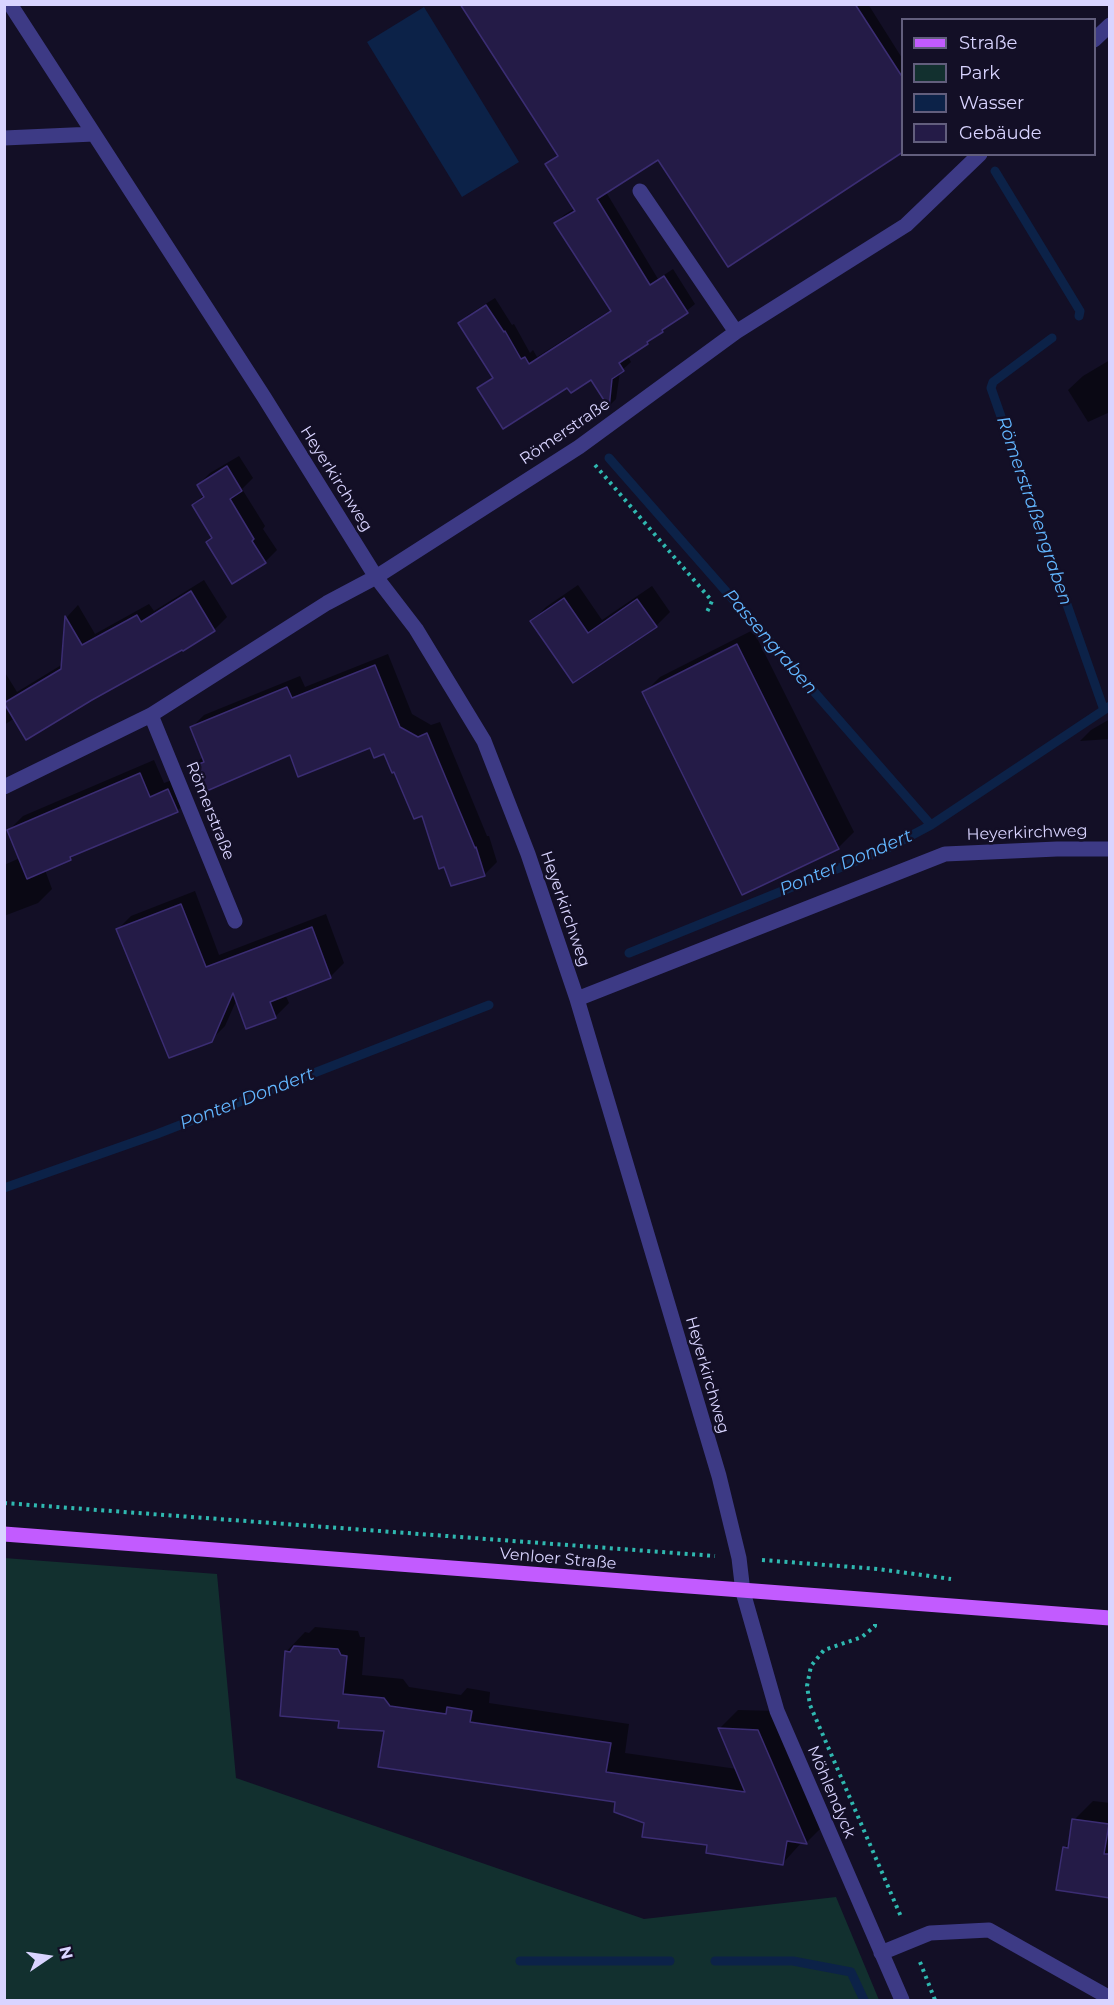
<!DOCTYPE html>
<html>
<head>
<meta charset="utf-8">
<style>
	body { margin:0 }
	#map { position:relative; width:1114px; height:2005px; overflow:hidden; background:#130f26; font-family:Montserrat,sans-serif }
	canvas { display:block }
	.frame { position:absolute; inset:0; border:6px solid #d9d4ff; pointer-events:none }
	.legend { position:absolute; left:901px; top:18px; width:195px; height:138px; box-sizing:border-box; background:#130f26; border:2px solid #625e7d; margin:0; padding:8px 10px; list-style:none; font-size:18px; color:#d9d4ff }
	.legend li { display:flex; align-items:center; gap:12px; height:30px }
	.legend b { width:30px; border:2px solid #625e7d }
	.north { position:absolute; left:18px; top:1927px; width:60px; height:60px; -webkit-text-stroke:4px #130f26; paint-order:stroke; rotate:77deg; font-size:16px; font-weight:700; line-height:24px; text-align:center; color:#d9d4ff }
	.north::after { content:''; display:block; margin:auto; width:21px; height:27px; background:#d9d4ff; clip-path:polygon(50% 0,100% 100%,50% 72%,0 100%) }
</style>
</head>
<body>
<div id="map">
<canvas width="1114" height="2005"></canvas>
<div class="frame"></div>
<ul class="legend">
<li><b style="height:8px;background:#c25bff"></b>Straße</li>
<li><b style="height:16px;background:#12302f"></b>Park</li>
<li><b style="height:16px;background:#0c2248"></b>Wasser</li>
<li><b style="height:16px;background:#241b47"></b>Gebäude</li>
</ul>
<div class="north">N</div>
</div>
<script>
const c = document.querySelector('canvas').getContext('2d');
c.lineJoin = 'round';
function fill(path, color) {
  c.fillStyle = color;
  c.fill(path, 'evenodd');
}
function strokePath(path, color, width, dash) {
  c.strokeStyle = color;
  c.lineWidth = width;
  c.lineCap = dash ? 'butt' : 'round';
  c.setLineDash(dash || []);
  c.stroke(path);
}
function write(font, color, halo, rows, align = 'center') {
  c.font = font + ' Montserrat,sans-serif';
  c.lineWidth = 5;
  c.setLineDash([]);
  c.textBaseline = 'middle';
  c.strokeStyle = halo;
  c.fillStyle = color;
  for (const [text, x, y, turn = 0] of rows) {
    c.save();
    c.translate(x, y);
    c.rotate((+turn || 0) * Math.PI / 180);
    c.textAlign = isNaN(turn) ? turn : align;
    if (halo) c.strokeText(text, 0, 0);
    c.fillText(text, 0, 0);
    c.restore();
  }
}
const green = new Path2D(`
	M 4,1558 L 217,1574 L 236,1778 L 644,1919 L 836,1897 L 879,2000 L 5,2000 Z`);
const water = new Path2D(`
	M 424,7 L 519,162 L 462,197 L 367,42 Z`);
const shadow = new Path2D(`
	M 462,4 L 868,4 L 902,58 L 902,150 L 658,158 L 606,192 L 658,279 L 673,269 L 695,304 L 647,343 L 628,356 L 631,362 L 620,372 L 616,399 L 609,406 L 591,378 L 567,386 L 479,388 L 494,376 L 460,323 L 468,315 L 495,298 L 512,325 L 514,324 L 530,353 L 533,350 L 537,357 L 612,309 L 556,223 L 564,215 L 575,208 L 547,164 L 558,154 Z
	M 1110,360 L 1110,412 L 1088,422 L 1068,390 L 1083,376 Z
	M 239,456 L 253,478 L 242,489 L 265,526 L 263,529 L 277,550 L 265,562 L 213,537 L 194,505 L 204,494 L 198,485 L 210,473 Z
	M 204,580 L 227,617 L 214,630 L 183,649 L 15,718 L 4,725 L 4,671 L 17,692 L 63,664 L 67,617 L 78,605 L 95,634 L 149,604 L 154,611 Z
	M 578,585 L 602,620 L 652,586 L 670,612 L 656,626 L 574,681 L 532,621 L 546,607 Z
	M 753,630 L 854,832 L 838,848 L 644,693 L 660,677 Z
	M 388,654 L 412,714 L 431,725 L 440,722 L 487,836 L 489,836 L 497,862 L 485,874 L 452,884 L 423,814 L 384,752 L 371,746 L 291,753 L 192,767 L 203,757 L 191,728 L 204,715 L 300,676 L 305,687 Z
	M 1110,719 L 1110,739 L 1080,741 L 1091,730 Z
	M 154,760 L 164,783 L 183,776 L 191,797 L 177,811 L 77,853 L 70,859 L 45,870 L 52,889 L 38,903 L 4,916 L 4,865 L 20,858 L 9,830 L 23,816 Z
	M 195,891 L 219,955 L 326,914 L 344,963 L 330,977 L 285,994 L 289,1003 L 275,1017 L 237,999 L 225,1026 L 211,1040 L 118,929 L 131,916 Z
	M 315,1627 L 358,1631 L 360,1637 L 365,1637 L 362,1675 L 403,1679 L 409,1687 L 461,1695 L 467,1688 L 490,1692 L 489,1703 L 629,1724 L 625,1753 L 737,1769 L 719,1729 L 738,1710 L 777,1711 L 826,1823 L 807,1842 L 802,1842 L 783,1863 L 709,1844 L 646,1822 L 617,1801 L 386,1730 L 341,1719 L 286,1652 L 305,1632 L 309,1633 Z
	M 1093,1801 L 1110,1803 L 1110,1897 L 1064,1848 L 1070,1842 L 1074,1820 Z`);
const stream = new Path2D(`
	M 995,171 L 1080,311 L 1079,316
	M 1052,338 L 993,382 L 991,388 L 1104,710
	M 609,458 L 931,825
	M 629,953 L 886,849 L 931,825 L 1110,706
	M 4,1188 L 157,1134 L 489,1005
	M 520,1961 L 670,1961
	M 715,1961 L 793,1961 L 851,1972 L 864,2000`);
const building = new Path2D(`
	M 460,4 L 855,4 L 903,78 L 903,152 L 728,267 L 658,160 L 597,199 L 650,285 L 664,276 L 688,313 L 662,330 L 663,332 L 647,342 L 648,344 L 619,363 L 624,371 L 612,379 L 609,408 L 591,380 L 571,393 L 567,388 L 503,429 L 477,388 L 493,378 L 458,323 L 486,305 L 504,332 L 505,331 L 521,359 L 525,357 L 529,364 L 611,311 L 554,223 L 575,211 L 545,164 L 558,156 Z
	M 227,466 L 242,491 L 230,499 L 254,539 L 252,541 L 266,563 L 232,584 L 206,542 L 212,538 L 192,505 L 204,497 L 197,485 Z
	M 191,591 L 215,631 L 183,651 L 182,650 L 92,700 L 26,740 L 4,703 L 61,669 L 65,616 L 82,645 L 137,615 L 141,622 Z
	M 564,598 L 588,633 L 637,599 L 657,627 L 573,683 L 530,621 Z
	M 737,644 L 839,849 L 742,895 L 642,692 Z
	M 375,665 L 400,727 L 418,737 L 427,733 L 475,848 L 476,847 L 485,876 L 451,886 L 444,867 L 439,869 L 422,816 L 414,819 L 394,772 L 392,773 L 384,754 L 374,758 L 370,748 L 298,777 L 290,755 L 202,793 L 191,767 L 204,762 L 190,727 L 287,687 L 292,698 Z
	M 140,773 L 150,797 L 168,789 L 178,812 L 70,857 L 71,860 L 27,879 L 7,830 Z
	M 181,904 L 206,967 L 312,927 L 331,978 L 270,1002 L 276,1018 L 246,1029 L 233,993 L 212,1042 L 169,1058 L 116,929 Z
	M 294,1646 L 338,1649 L 341,1655 L 347,1656 L 343,1694 L 384,1698 L 390,1706 L 446,1714 L 447,1707 L 472,1711 L 470,1722 L 611,1743 L 606,1772 L 745,1792 L 718,1728 L 758,1730 L 807,1844 L 787,1841 L 783,1865 L 706,1853 L 707,1845 L 642,1837 L 644,1823 L 614,1812 L 615,1802 L 378,1767 L 384,1731 L 338,1728 L 339,1721 L 280,1716 L 285,1651 L 290,1652 Z
	M 1072,1819 L 1109,1824 L 1104,1854 L 1110,1854 L 1110,1898 L 1056,1890 L 1063,1847 L 1068,1848 Z`);
const path = new Path2D(`
	M 595,465 L 712,601 L 707,612
	M 4,1503 L 715,1556
	M 762,1560 L 878,1569 L 951,1579
	M 875,1624 L 875,1626 L 862,1637 L 824,1650 L 811,1666 L 807,1686 L 810,1705 L 902,1919
	M 920,1962 L 935,2000`);
const minor = new Path2D(`
	M 10,4 L 264,397 L 376,577 L 416,629 L 484,741 L 528,854 L 577,999 L 719,1476 L 739,1558 L 743,1592 L 777,1711 L 902,2000
	M 1094,40 L 1110,25
	M 4,138 L 94,134
	M 640,191 L 736,332
	M 151,715 L 235,921
	M 4,787 L 151,715 L 327,603 L 376,577 L 579,447 L 736,332 L 906,225 L 980,154
	M 577,999 L 945,854 L 1057,849 L 1110,849
	M 881,1953 L 930,1933 L 989,1930 L 1110,1998`);
const major = new Path2D(`
	M 4,1534 L 1110,1618`);
const streetNames = [
	["Römerstraße",565,432,-34],
	["Heyerkirchweg",336,479,58],
	["Römerstraße",210,811,68],
	["Heyerkirchweg",1027,833,-2],
	["Heyerkirchweg",565,909,71],
	["Heyerkirchweg",707,1375,74],
	["Venloer Straße",558,1559,5],
	["Möhlendyck",831,1792,67]
];
const waterNames = [
	["Römerstraßengraben",1034,511,71],
	["Passengraben",770,642,49],
	["Ponter Dondert",846,863,-23],
	["Ponter Dondert",247,1099,-21]
];
fill(green, '#12302f');
fill(water, '#0c2248');
fill(shadow, '#0007');
strokePath(stream, '#0c2248', 9);
fill(building, '#241b47');
strokePath(building, '#3b2d73', 1.5);
strokePath(path, '#2fb8b0', 4, [3, 4.5]);
strokePath(minor, '#3d3a85', 15);
strokePath(major, '#c25bff', 15);
write('16px', '#d9d4ff', '#130f26', streetNames);
write('italic 18px', '#62b6ff', '#130f26', waterNames);
</script>
</body>
</html>
